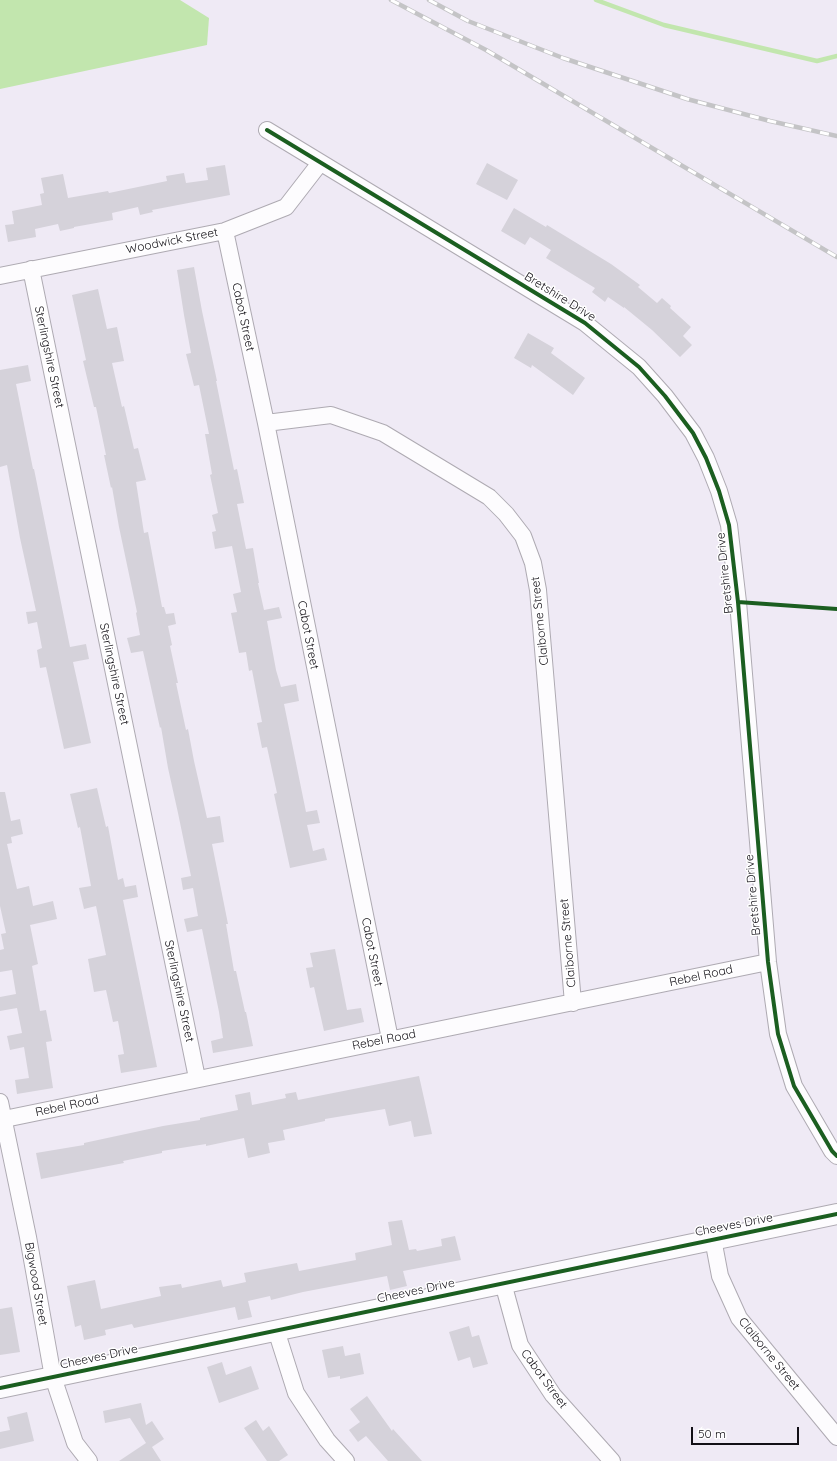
<!DOCTYPE html>
<html>
<head>
<meta charset="utf-8">
<style>
	body { margin:0 }
	#map { position:relative; width:837px; height:1461px; overflow:hidden; background:#efeaf5; font-family:Quicksand,sans-serif }
	canvas { display:block }
	.scale { position:absolute; left:691px; top:1427px; width:108px; height:18px; box-sizing:border-box; border:2px solid #120f16; border-top:0; padding-left:5px; font-size:12px; line-height:14px; white-space:nowrap; color:#120f16; -webkit-text-stroke:3px #fff; paint-order:stroke }
</style>
</head>
<body>
<div id="map">
<canvas width="837" height="1461"></canvas>
<div class="scale">50 m</div>
</div>
<script>
const c = document.querySelector('canvas').getContext('2d');
c.lineJoin = 'round';
function fill(path, color) {
  c.fillStyle = color;
  c.fill(path, 'evenodd');
}
function strokePath(path, color, width, dash) {
  c.strokeStyle = color;
  c.lineWidth = width;
  c.lineCap = dash ? 'butt' : 'round';
  c.setLineDash(dash || []);
  c.stroke(path);
}
function write(font, color, halo, rows, align = 'center') {
  c.font = font + ' Quicksand,sans-serif';
  c.lineWidth = 3;
  c.setLineDash([]);
  c.textBaseline = 'middle';
  c.strokeStyle = halo;
  c.fillStyle = color;
  for (const [text, x, y, turn = 0] of rows) {
    c.save();
    c.translate(x, y);
    c.rotate((+turn || 0) * Math.PI / 180);
    c.textAlign = isNaN(turn) ? turn : align;
    if (halo) c.strokeText(text, 0, 0);
    c.fillText(text, 0, 0);
    c.restore();
  }
}
const water = new Path2D(`
	M 0,0 L 180,0 L 209,18 L 207,45 L 0,89 Z`);
const stream = new Path2D(`
	M 596,0 L 664,25 L 817,61 L 837,56`);
const building = new Path2D(`
	M 487,163 L 518,180 L 507,200 L 476,184 Z
	M 225,165 L 230,195 L 152,210 L 153,212 L 140,215 L 138,207 L 112,213 L 113,220 L 74,227 L 74,228 L 60,231 L 58,224 L 35,229 L 36,237 L 8,242 L 5,225 L 14,224 L 12,211 L 42,205 L 40,194 L 44,193 L 41,178 L 63,174 L 68,198 L 108,191 L 109,193 L 167,181 L 166,176 L 184,173 L 186,183 L 208,180 L 206,168 Z
	M 514,208 L 546,227 L 547,225 L 611,264 L 640,285 L 638,287 L 657,303 L 662,298 L 671,306 L 670,308 L 691,327 L 683,336 L 692,345 L 680,357 L 652,330 L 624,307 L 624,308 L 608,297 L 605,302 L 592,292 L 595,288 L 546,258 L 551,250 L 530,237 L 525,245 L 501,231 Z
	M 194,267 L 202,311 L 217,381 L 216,381 L 234,470 L 237,469 L 244,503 L 237,504 L 246,549 L 253,548 L 259,583 L 258,583 L 264,610 L 279,607 L 282,618 L 267,621 L 276,670 L 281,687 L 296,684 L 299,701 L 284,704 L 306,812 L 317,810 L 320,823 L 307,825 L 313,851 L 324,848 L 327,860 L 290,868 L 274,794 L 277,793 L 267,747 L 262,748 L 257,723 L 262,722 L 252,670 L 249,671 L 246,652 L 239,653 L 231,613 L 237,612 L 233,594 L 241,592 L 232,546 L 215,549 L 212,532 L 216,531 L 212,515 L 218,513 L 210,475 L 212,474 L 205,434 L 209,434 L 199,385 L 194,386 L 186,354 L 191,353 L 184,315 L 177,270 Z
	M 98,289 L 107,329 L 117,327 L 124,361 L 112,363 L 122,407 L 124,406 L 134,449 L 138,448 L 146,480 L 136,482 L 144,533 L 148,532 L 162,607 L 164,607 L 166,614 L 174,613 L 176,624 L 168,626 L 172,645 L 170,646 L 178,683 L 176,683 L 186,730 L 188,729 L 194,761 L 207,818 L 220,816 L 224,842 L 212,844 L 228,924 L 226,924 L 234,971 L 236,971 L 245,1012 L 246,1012 L 253,1046 L 213,1053 L 211,1041 L 223,1038 L 219,1012 L 202,929 L 187,932 L 184,919 L 198,916 L 193,888 L 183,890 L 181,878 L 191,876 L 178,813 L 168,768 L 161,727 L 160,728 L 143,651 L 131,653 L 127,638 L 140,635 L 136,613 L 137,612 L 119,527 L 112,487 L 111,488 L 104,455 L 106,455 L 96,407 L 94,407 L 83,361 L 86,360 L 72,295 Z
	M 528,333 L 554,348 L 551,353 L 585,378 L 573,395 L 532,365 L 531,368 L 514,358 Z
	M 28,365 L 31,381 L 16,384 L 33,469 L 34,469 L 70,647 L 86,644 L 89,659 L 73,662 L 91,743 L 64,749 L 46,667 L 40,668 L 37,650 L 42,648 L 37,622 L 28,624 L 26,612 L 36,611 L 20,538 L 7,465 L 0,467 L 0,370 Z
	M 97,788 L 106,827 L 108,826 L 118,880 L 123,878 L 125,887 L 136,885 L 138,897 L 123,900 L 157,1067 L 121,1073 L 118,1055 L 124,1054 L 118,1021 L 113,1022 L 106,990 L 94,992 L 88,959 L 106,955 L 96,906 L 84,909 L 79,888 L 91,886 L 80,827 L 78,828 L 70,794 Z
	M 0,792 L 5,792 L 11,821 L 20,819 L 23,834 L 11,837 L 12,843 L 7,844 L 17,889 L 29,886 L 33,906 L 53,901 L 57,919 L 30,925 L 38,964 L 32,966 L 40,1011 L 46,1010 L 52,1041 L 46,1042 L 53,1088 L 17,1094 L 15,1080 L 29,1078 L 24,1047 L 10,1050 L 7,1036 L 22,1033 L 17,1008 L 0,1011 L 0,997 L 16,994 L 12,970 L 0,972 L 0,950 L 4,949 L 1,934 L 6,933 L 0,906 Z
	M 335,949 L 347,1010 L 361,1008 L 364,1022 L 324,1031 L 314,987 L 310,988 L 306,968 L 313,967 L 310,953 Z
	M 419,1076 L 432,1134 L 414,1137 L 411,1121 L 389,1126 L 385,1109 L 325,1119 L 325,1121 L 283,1130 L 285,1140 L 268,1143 L 270,1153 L 248,1158 L 244,1138 L 206,1146 L 206,1144 L 162,1151 L 162,1153 L 123,1161 L 124,1163 L 41,1179 L 36,1153 L 84,1145 L 84,1143 L 163,1126 L 200,1120 L 200,1118 L 238,1110 L 235,1095 L 250,1092 L 252,1105 L 286,1098 L 285,1094 L 296,1092 L 298,1100 Z
	M 402,1220 L 409,1250 L 416,1249 L 417,1251 L 442,1246 L 441,1239 L 455,1236 L 461,1260 L 403,1271 L 407,1286 L 390,1290 L 387,1276 L 303,1292 L 271,1300 L 270,1296 L 248,1301 L 252,1317 L 238,1320 L 235,1307 L 134,1328 L 132,1324 L 105,1330 L 106,1335 L 84,1340 L 81,1325 L 75,1327 L 67,1286 L 95,1280 L 101,1309 L 161,1296 L 159,1287 L 181,1284 L 182,1288 L 221,1280 L 223,1287 L 246,1282 L 244,1273 L 297,1263 L 299,1271 L 356,1260 L 355,1253 L 392,1245 L 388,1222 Z
	M 12,1307 L 20,1352 L 0,1355 L 0,1309 Z
	M 469,1326 L 472,1337 L 479,1335 L 488,1364 L 473,1368 L 470,1357 L 458,1361 L 449,1332 Z
	M 343,1346 L 345,1356 L 360,1353 L 364,1374 L 340,1379 L 340,1376 L 328,1378 L 322,1350 Z
	M 222,1362 L 226,1375 L 251,1366 L 259,1389 L 219,1403 L 207,1367 Z
	M 367,1396 L 392,1431 L 393,1429 L 422,1461 L 388,1461 L 366,1436 L 358,1442 L 349,1430 L 360,1422 L 350,1409 Z
	M 141,1403 L 146,1425 L 152,1421 L 164,1439 L 152,1447 L 161,1461 L 119,1461 L 146,1443 L 130,1418 L 105,1423 L 103,1411 Z
	M 27,1412 L 34,1441 L 0,1449 L 0,1432 L 10,1430 L 7,1417 Z
	M 256,1420 L 263,1431 L 269,1426 L 288,1455 L 279,1461 L 267,1461 L 244,1428 Z`);
const minor = new Path2D(`
	M 267,130 L 585,323 L 639,367 L 665,396 L 693,433 L 706,458 L 719,491 L 729,525 L 738,602 L 768,962 L 778,1034 L 794,1086 L 832,1151 L 837,1156
	M 225,231 L 266,423 L 390,1039
	M 31,269 L 197,1078
	M 0,276 L 225,231 L 286,207 L 320,163
	M 266,423 L 331,415 L 383,433 L 489,497 L 506,514 L 523,536 L 533,563 L 538,590 L 573,1003
	M 0,1102 L 28,1237 L 53,1377 L 75,1443 L 89,1461
	M 0,1120 L 768,962
	M 713,1239 L 720,1276 L 739,1318 L 837,1437
	M 503,1283 L 520,1345 L 553,1395 L 612,1461
	M 276,1330 L 296,1393 L 327,1440 L 346,1461`);
const tertiary = new Path2D(`
	M 0,1388 L 837,1214`);
const rail = new Path2D(`
	M 391,0 L 486,50 L 837,257
	M 429,0 L 468,21 L 563,58 L 687,99 L 770,121 L 837,136`);
const cycleway = new Path2D(`
	M 267,130 L 585,323 L 639,367 L 665,396 L 693,433 L 706,458 L 719,491 L 729,525 L 738,602 L 768,962 L 778,1034 L 794,1086 L 832,1151 L 837,1156
	M 738,602 L 837,609
	M 0,1388 L 837,1214`);
const streetNames = [
	["Woodwick Street",172,241,-11],
	["Bretshire Drive",560,297,32],
	["Cabot Street",243,317,78],
	["Sterlingshire Street",49,357,78],
	["Bretshire Drive",725,573,-96],
	["Claiborne Street",540,621,-96],
	["Cabot Street",308,635,79],
	["Sterlingshire Street",114,674,78],
	["Bretshire Drive",753,895,-95],
	["Claiborne Street",568,943,-95],
	["Cabot Street",372,952,79],
	["Rebel Road",701,976,-12],
	["Sterlingshire Street",179,991,78],
	["Rebel Road",384,1040,-11],
	["Rebel Road",67,1106,-12],
	["Cheeves Drive",734,1225,-11],
	["Bigwood Street",36,1284,80],
	["Cheeves Drive",416,1291,-12],
	["Claiborne Street",769,1354,51],
	["Cheeves Drive",99,1357,-12],
	["Cabot Street",544,1379,54]
];
fill(water, '#c2e6ae');
strokePath(stream, '#c2e6ae', 4.5);
fill(building, '#d5d2da');
strokePath(minor, '#aeaab2', 18);
strokePath(tertiary, '#aeaab2', 22);
strokePath(minor, '#fdfcfe', 16);
strokePath(tertiary, '#fdfcfe', 20);
strokePath(rail, '#c4c4c6', 4.5);
strokePath(rail, '#fff', 3, [9]);
strokePath(cycleway, '#1b5e20', 4);
write('12px', '#120f16', '#fff', streetNames);
</script>
</body>
</html>
